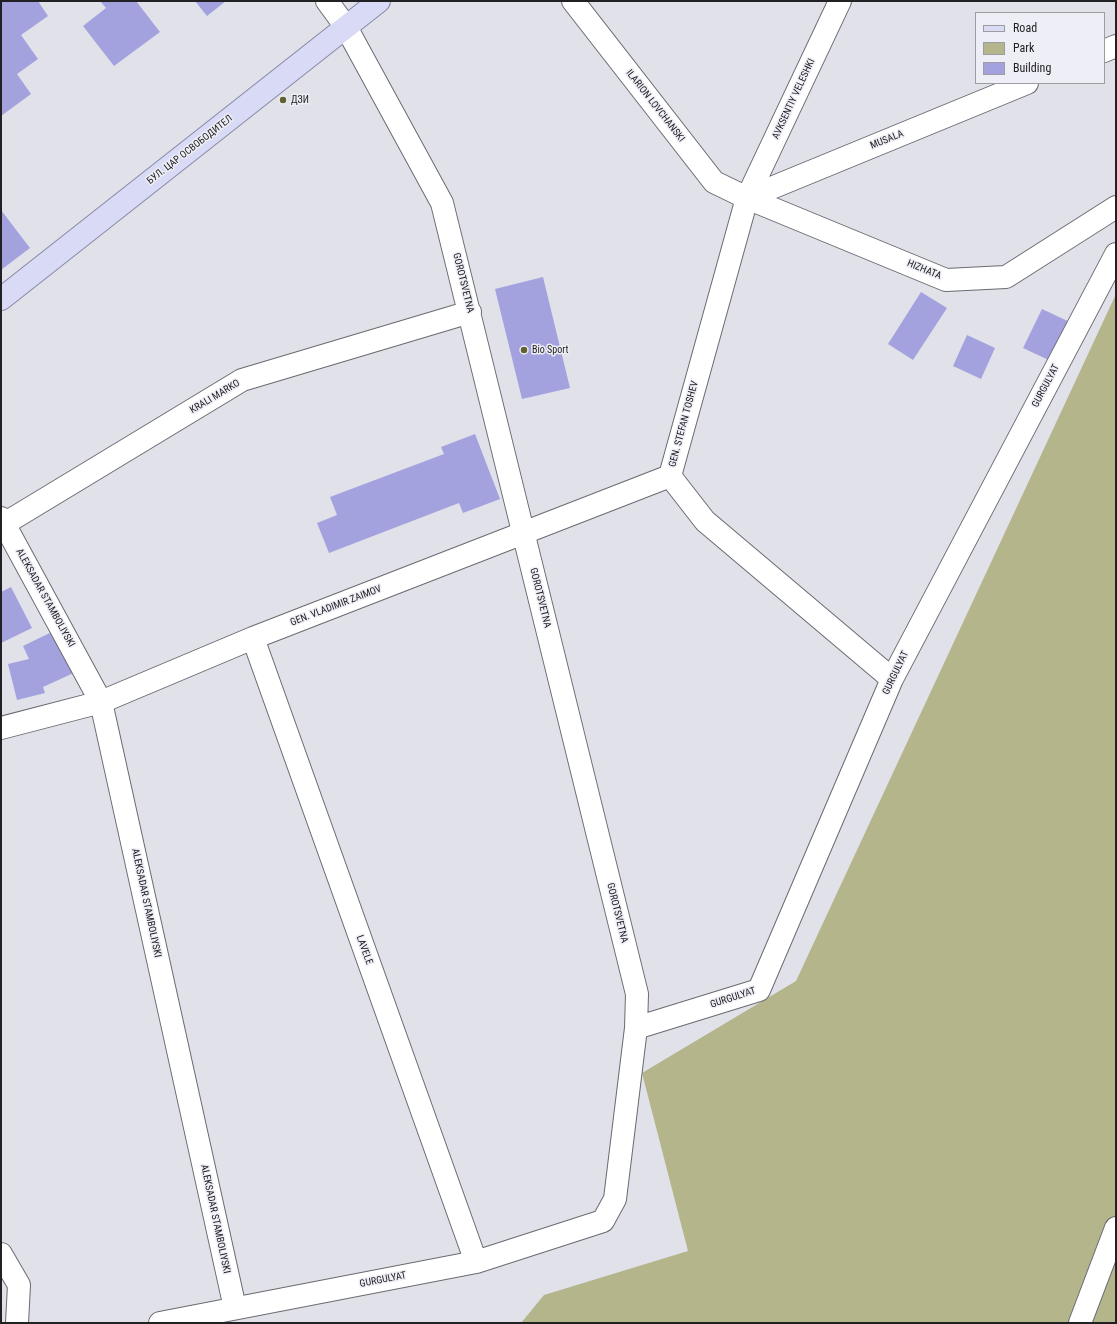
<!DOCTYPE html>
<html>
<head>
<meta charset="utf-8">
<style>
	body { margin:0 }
	#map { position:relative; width:1117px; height:1324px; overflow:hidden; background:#e1e1e9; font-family:"Roboto Condensed",sans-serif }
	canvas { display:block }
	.frame { position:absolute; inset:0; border:2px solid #212124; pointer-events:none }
	.legend { position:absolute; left:975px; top:12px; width:130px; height:72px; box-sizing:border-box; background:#eeeef6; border:1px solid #9c9ca2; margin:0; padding:5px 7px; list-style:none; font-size:12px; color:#212124 }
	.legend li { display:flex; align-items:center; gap:8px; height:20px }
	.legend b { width:20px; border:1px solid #9c9ca2 }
</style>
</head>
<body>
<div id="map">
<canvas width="1117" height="1324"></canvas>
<div class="frame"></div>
<ul class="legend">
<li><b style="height:5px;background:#d9daf5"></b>Road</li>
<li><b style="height:11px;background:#b4b58b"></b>Park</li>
<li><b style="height:11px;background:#a3a2df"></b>Building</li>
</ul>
</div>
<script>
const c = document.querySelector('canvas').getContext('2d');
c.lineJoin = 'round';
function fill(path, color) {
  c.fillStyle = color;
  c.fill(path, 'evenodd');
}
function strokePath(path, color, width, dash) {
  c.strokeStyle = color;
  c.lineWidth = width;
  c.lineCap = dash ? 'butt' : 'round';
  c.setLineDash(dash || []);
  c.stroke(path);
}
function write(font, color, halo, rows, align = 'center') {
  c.font = font + ' "Roboto Condensed",sans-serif';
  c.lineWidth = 3;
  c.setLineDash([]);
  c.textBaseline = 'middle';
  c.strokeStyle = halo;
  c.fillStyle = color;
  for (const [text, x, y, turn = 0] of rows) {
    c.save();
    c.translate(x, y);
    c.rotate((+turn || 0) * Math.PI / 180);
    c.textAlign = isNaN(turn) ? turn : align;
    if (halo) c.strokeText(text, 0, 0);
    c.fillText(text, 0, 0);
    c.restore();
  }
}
const green = new Path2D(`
	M 1116,294 L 1116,1323 L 521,1323 L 544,1295 L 688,1251 L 642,1073 L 796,981 Z`);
const building = new Path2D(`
	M 1,1 L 38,1 L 48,16 L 21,35 L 38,59 L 17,74 L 31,94 L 1,116 Z
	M 100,1 L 136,1 L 160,32 L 114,66 L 83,26 L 106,8 Z
	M 195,1 L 226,1 L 207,16 Z
	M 1,210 L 30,248 L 1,270 Z
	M 543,277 L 570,388 L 522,399 L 495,289 Z
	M 921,292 L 947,308 L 913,360 L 888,344 Z
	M 1042,309 L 1074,324 L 1055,363 L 1023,348 Z
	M 967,335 L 995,348 L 981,379 L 953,366 Z
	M 475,434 L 500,499 L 463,513 L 459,503 L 329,553 L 317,523 L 337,515 L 330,497 L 444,454 L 441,447 Z
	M 11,587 L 32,628 L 1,643 L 1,592 Z
	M 58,629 L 78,671 L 43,687 L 45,693 L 17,700 L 8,664 L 29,659 L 23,646 Z`);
const minor = new Path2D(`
	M 573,1 L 714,182 L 747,198 L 946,280 L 1006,277 L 1116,207
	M 840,1 L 747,198 L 670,476 L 705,521 L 892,679
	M 1104,51 L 1116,46
	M 747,198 L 1027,83
	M 1,518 L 101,702 L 235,1308
	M 4,524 L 242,380 L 470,312
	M 253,638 L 476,1262
	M 1,728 L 101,702 L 253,638 L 670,476
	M 636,1028 L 759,990 L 892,679 L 1116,254
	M 1,1254 L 19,1285 L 17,1323
	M 160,1323 L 476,1262 L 603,1221 L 615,1199 L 636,1028 L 637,994 L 442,203 L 346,27 L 327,1
	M 1080,1323 L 1116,1228`);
const major = new Path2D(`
	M 1,299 L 379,1`);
const markers = [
	[283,100,4,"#60612e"],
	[524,350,4,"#60612e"]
];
const streetNames = [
	["AVKSENTIY VELESHKI",794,99,-65],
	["ILARION LOVCHANSKI",655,106,52],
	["MUSALA",887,140,-22],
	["БУЛ. ЦАР ОСВОБОДИТЕЛ",190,150,-38],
	["HIZHATA",924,270,22],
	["GOROTSVETNA",463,283,76],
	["GURGULYAT",1046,386,-62],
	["KRALI MARKO",215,397,-31],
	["GEN. STEFAN TOSHEV",684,424,-75],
	["ALEKSADAR STAMBOLIYSKI",45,598,61],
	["GOROTSVETNA",540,598,76],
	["GEN. VLADIMIR ZAIMOV",336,606,-21],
	["GURGULYAT",896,673,-64],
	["ALEKSADAR STAMBOLIYSKI",146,903,78],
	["GOROTSVETNA",617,913,76],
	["LAVELE",364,950,70],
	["GURGULYAT",733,998,-18],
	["ALEKSADAR STAMBOLIYSKI",215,1219,78],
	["GURGULYAT",383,1280,-11]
];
const poiNames = [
	["ДЗИ",291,100],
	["Bio Sport",532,350]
];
fill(green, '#b4b58b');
fill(building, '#a3a2df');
strokePath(minor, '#6a6b71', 24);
strokePath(major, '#8889a7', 24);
strokePath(minor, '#fff', 22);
strokePath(major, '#d9daf5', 22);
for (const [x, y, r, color] of markers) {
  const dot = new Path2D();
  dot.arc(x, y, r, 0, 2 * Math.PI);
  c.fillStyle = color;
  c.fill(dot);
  strokePath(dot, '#eeeef6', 1.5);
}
write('10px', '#212124', '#eeeef6', streetNames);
write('10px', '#212124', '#eeeef6', poiNames, 'left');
</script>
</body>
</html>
